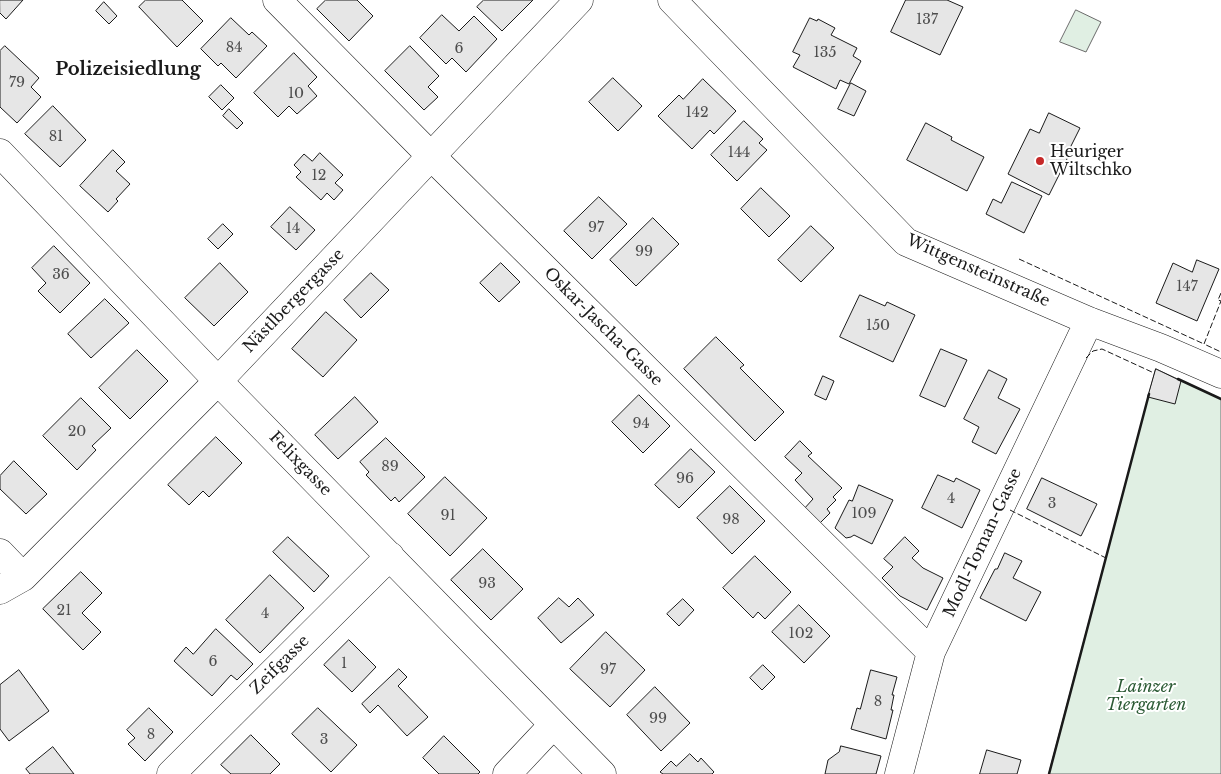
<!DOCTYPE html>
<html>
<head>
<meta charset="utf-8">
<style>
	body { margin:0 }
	canvas { display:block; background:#fff }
</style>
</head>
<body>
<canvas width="1221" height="774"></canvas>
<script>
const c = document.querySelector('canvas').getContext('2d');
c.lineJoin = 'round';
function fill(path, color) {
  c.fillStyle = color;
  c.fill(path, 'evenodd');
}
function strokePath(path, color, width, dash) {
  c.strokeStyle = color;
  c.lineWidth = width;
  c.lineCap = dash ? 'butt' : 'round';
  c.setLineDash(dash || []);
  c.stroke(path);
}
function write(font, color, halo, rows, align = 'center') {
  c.font = font + ' "Libre Baskerville",serif';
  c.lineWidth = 4;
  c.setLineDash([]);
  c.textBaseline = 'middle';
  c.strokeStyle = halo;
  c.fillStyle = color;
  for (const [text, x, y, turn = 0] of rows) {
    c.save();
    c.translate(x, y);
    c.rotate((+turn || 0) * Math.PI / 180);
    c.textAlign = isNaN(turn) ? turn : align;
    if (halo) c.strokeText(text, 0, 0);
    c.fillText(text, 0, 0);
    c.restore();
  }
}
const green = new Path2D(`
	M 1076,10 L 1101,22 L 1086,52 L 1060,42 Z
	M 1156,369 L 1221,399 L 1221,774 L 1049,774 Z`);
const building = new Path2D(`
	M 0,0 L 23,0 L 6,19 L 0,13 Z
	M 146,0 L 182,0 L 203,21 L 177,47 L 139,7 Z
	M 326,0 L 357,0 L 373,16 L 349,41 L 317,9 Z
	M 484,0 L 533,0 L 502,31 L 477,7 Z
	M 906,0 L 947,0 L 963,7 L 940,55 L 891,32 Z
	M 104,2 L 117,16 L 109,24 L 96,11 Z
	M 442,15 L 459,31 L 474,16 L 497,39 L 466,72 L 452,58 L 446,64 L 420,38 Z
	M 231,18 L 249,35 L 252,32 L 267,46 L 236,78 L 221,63 L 218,66 L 201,49 Z
	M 810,18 L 817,21 L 818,19 L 835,28 L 831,35 L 857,48 L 853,56 L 861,61 L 849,84 L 840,80 L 836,89 L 793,67 L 800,55 L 793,52 Z
	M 5,46 L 39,78 L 31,87 L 41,97 L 17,123 L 0,107 L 0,51 Z
	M 410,46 L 439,76 L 428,87 L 438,97 L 424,110 L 385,71 Z
	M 294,53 L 317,77 L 308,86 L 317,96 L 297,114 L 289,106 L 278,117 L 254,93 Z
	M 613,78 L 642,106 L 618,131 L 589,102 Z
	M 703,79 L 736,111 L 714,134 L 710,130 L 692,149 L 658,116 L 679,95 L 683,99 Z
	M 851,83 L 866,91 L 854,116 L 838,109 Z
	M 221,85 L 234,98 L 222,110 L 209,97 Z
	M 53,106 L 86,140 L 60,167 L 25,134 Z
	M 229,109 L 243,123 L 237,129 L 223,116 Z
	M 1049,113 L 1080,128 L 1070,148 L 1072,149 L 1049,195 L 1008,174 L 1030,129 L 1039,133 Z
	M 744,121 L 763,139 L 759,143 L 767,150 L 737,181 L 711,155 Z
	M 926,123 L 952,137 L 951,140 L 984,157 L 967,191 L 907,160 Z
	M 113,150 L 125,162 L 116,171 L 130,184 L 116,199 L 118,201 L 108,212 L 80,186 Z
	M 320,153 L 343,175 L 335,183 L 343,190 L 334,200 L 327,193 L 321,200 L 296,177 L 301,172 L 294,165 L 304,154 L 312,161 Z
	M 1012,182 L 1042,196 L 1024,233 L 986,214 L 993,199 L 1001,203 Z
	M 761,188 L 790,216 L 769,237 L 741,209 Z
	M 599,197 L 627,224 L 592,259 L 564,231 Z
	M 290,207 L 315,230 L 296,250 L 271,227 Z
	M 653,218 L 679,244 L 636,286 L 610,260 Z
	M 223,224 L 233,234 L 218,249 L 208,239 Z
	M 811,226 L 834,248 L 801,282 L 778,260 Z
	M 54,246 L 90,283 L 60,313 L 38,291 L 46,283 L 32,268 Z
	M 1197,260 L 1219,269 L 1197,321 L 1156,303 L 1173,263 L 1192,272 Z
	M 220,263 L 248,292 L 214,326 L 185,298 Z
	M 501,263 L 520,282 L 499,302 L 480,283 Z
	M 371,273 L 389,290 L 361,318 L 344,300 Z
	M 860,295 L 885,306 L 887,302 L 915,315 L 893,362 L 840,337 Z
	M 105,299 L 129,323 L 91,358 L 68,334 Z
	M 326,312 L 357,340 L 323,377 L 292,349 Z
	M 716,337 L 744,365 L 740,368 L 784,412 L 755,441 L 684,369 Z
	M 941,349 L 967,360 L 945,407 L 920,396 Z
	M 137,350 L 168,381 L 130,419 L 99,388 Z
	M 1156,369 L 1181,381 L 1175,404 L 1148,397 Z
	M 989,370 L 1007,379 L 998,398 L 1020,409 L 996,454 L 972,442 L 979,427 L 964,419 Z
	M 823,376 L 834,381 L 826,400 L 815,395 Z
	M 639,395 L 670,426 L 643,453 L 612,422 Z
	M 355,397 L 378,422 L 338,459 L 315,435 Z
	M 81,398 L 111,428 L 92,446 L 96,450 L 77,470 L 43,436 Z
	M 216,437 L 242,463 L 209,497 L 203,491 L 189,505 L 168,485 Z
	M 386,438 L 425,477 L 399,502 L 395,497 L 391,501 L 366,475 L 369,472 L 360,462 Z
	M 800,441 L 812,453 L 808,456 L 842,488 L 833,497 L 836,500 L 827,509 L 830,513 L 818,525 L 803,510 L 813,499 L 795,480 L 802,473 L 785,457 Z
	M 691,449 L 715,472 L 679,508 L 655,485 Z
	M 14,461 L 47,494 L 26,514 L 0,489 L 0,476 Z
	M 938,475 L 954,482 L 956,478 L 980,490 L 962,528 L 922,508 Z
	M 445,477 L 487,518 L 450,556 L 408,514 Z
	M 1042,478 L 1097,504 L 1081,536 L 1027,509 Z
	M 859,485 L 893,500 L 872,544 L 854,535 L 851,537 L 846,538 L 835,528 L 849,500 L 852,501 Z
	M 730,486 L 765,521 L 732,554 L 697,518 Z
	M 288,537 L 329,576 L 314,592 L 273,552 Z
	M 905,537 L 919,551 L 912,558 L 923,568 L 943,578 L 927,610 L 900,596 L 882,578 L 893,567 L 884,559 Z
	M 483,549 L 523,589 L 491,620 L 451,580 Z
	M 1005,553 L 1022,561 L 1013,578 L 1041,592 L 1026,621 L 980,598 L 995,569 L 997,569 Z
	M 755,556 L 791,592 L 765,619 L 758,612 L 753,618 L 723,588 Z
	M 81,572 L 102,593 L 82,613 L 101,632 L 83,650 L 43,609 Z
	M 270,575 L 304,608 L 260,653 L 226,620 Z
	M 559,598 L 569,607 L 578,598 L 594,615 L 561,643 L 538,618 Z
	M 683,599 L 694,610 L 679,626 L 667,614 Z
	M 799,605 L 830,636 L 804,663 L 772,632 Z
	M 216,629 L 253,664 L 237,680 L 231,675 L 212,696 L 174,661 L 186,647 L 193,654 Z
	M 606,632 L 645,670 L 610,707 L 570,669 Z
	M 349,640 L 376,667 L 352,692 L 324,665 Z
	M 763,665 L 775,677 L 762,690 L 750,678 Z
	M 399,669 L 407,677 L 398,686 L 428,717 L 407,736 L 378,705 L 370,713 L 362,704 Z
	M 19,670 L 49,711 L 9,741 L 0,729 L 0,685 Z
	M 871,670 L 897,677 L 892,695 L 894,695 L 891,710 L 893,710 L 886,739 L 851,729 L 857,708 L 860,709 Z
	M 655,687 L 690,723 L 661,751 L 627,715 Z
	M 149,708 L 173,732 L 145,761 L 128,744 L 135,738 L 127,730 Z
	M 318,708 L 357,745 L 331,772 L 292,734 Z
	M 251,735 L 280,764 L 270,774 L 231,774 L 221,765 Z
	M 444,736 L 480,772 L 478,774 L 439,774 L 423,758 Z
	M 841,746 L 881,756 L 876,774 L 825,774 L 828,760 L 839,752 Z
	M 53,747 L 74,774 L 30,774 L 26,769 Z
	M 987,750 L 1021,760 L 1017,774 L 980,774 Z
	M 690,754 L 698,762 L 701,758 L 714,772 L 712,774 L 663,774 L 660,772 L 671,761 L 676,766 Z`);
const minor = new Path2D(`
	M 277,0 L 432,157 L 931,652
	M 672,0 L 906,242 L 1089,321 L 1161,348 L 1221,374
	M 0,153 L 218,381 L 602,774
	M 0,553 L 23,577
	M 0,590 L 23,577 L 218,381 L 579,0
	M 171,774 L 390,556
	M 507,774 L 553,725
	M 899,774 L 931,652 L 1089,321`);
const fence = new Path2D(`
	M 1019,259 L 1204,344
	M 1221,293 L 1218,300 L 1221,301 L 1204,344 L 1221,352
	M 1086,358 L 1093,351 L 1102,349 L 1154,373
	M 1010,510 L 1106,558`);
const wall = new Path2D(`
	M 1178,379 L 1221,399
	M 1049,774 L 1149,394`);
const markers = [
	[1040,161,5,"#c62828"]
];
const numberNames = [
	["137",927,20],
	["84",234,48],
	["6",459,49],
	["135",825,53],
	["79",17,83],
	["10",296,94],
	["142",697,113],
	["81",56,137],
	["144",739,153],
	["12",319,176],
	["97",596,228],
	["14",293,229],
	["99",644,252],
	["36",61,275],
	["147",1187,287],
	["150",878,326],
	["94",641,424],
	["20",77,432],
	["89",390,467],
	["96",685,479],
	["4",951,499],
	["3",1052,504],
	["109",864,514],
	["91",448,516],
	["98",731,520],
	["93",487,584],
	["21",64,611],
	["4",265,614],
	["102",801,634],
	["6",213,662],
	["1",344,664],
	["97",608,670],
	["8",878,702],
	["99",658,719],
	["8",151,735],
	["3",324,740]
];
const poiNames = [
	["Heuriger",1050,152],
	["Wiltschko",1050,170]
];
const streetNames = [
	["Wittgensteinstraße",978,271,24],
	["Nästlbergergasse",294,301,-46],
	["Oskar-Jascha-Gasse",603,327,45],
	["Felixgasse",300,464,46],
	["Modl-Toman-Gasse",983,543,-65],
	["Zeifgasse",280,665,-45]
];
const parkNames = [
	["Lainzer",1146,687],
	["Tiergarten",1146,705]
];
const neighbourhoodNames = [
	["Polizeisiedlung",128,70]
];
fill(green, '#e0efe3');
strokePath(green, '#6a6a6a', 1);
fill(building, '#e6e6e6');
strokePath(building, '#1a1a1a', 1);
strokePath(minor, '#1a1a1a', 29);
strokePath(minor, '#fff', 28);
strokePath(fence, '#1a1a1a', 1, [6, 2.5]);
strokePath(wall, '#1a1a1a', 2.5);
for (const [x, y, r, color] of markers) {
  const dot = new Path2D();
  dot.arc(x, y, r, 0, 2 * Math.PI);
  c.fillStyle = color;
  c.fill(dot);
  strokePath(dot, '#fff', 2);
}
write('14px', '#4d4d4d', null, numberNames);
write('16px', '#1a1a1a', '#fff', poiNames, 'left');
write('16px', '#1a1a1a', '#fff', streetNames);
write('italic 16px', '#2b5a34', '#fff', parkNames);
write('bold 18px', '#1a1a1a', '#fff', neighbourhoodNames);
</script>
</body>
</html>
